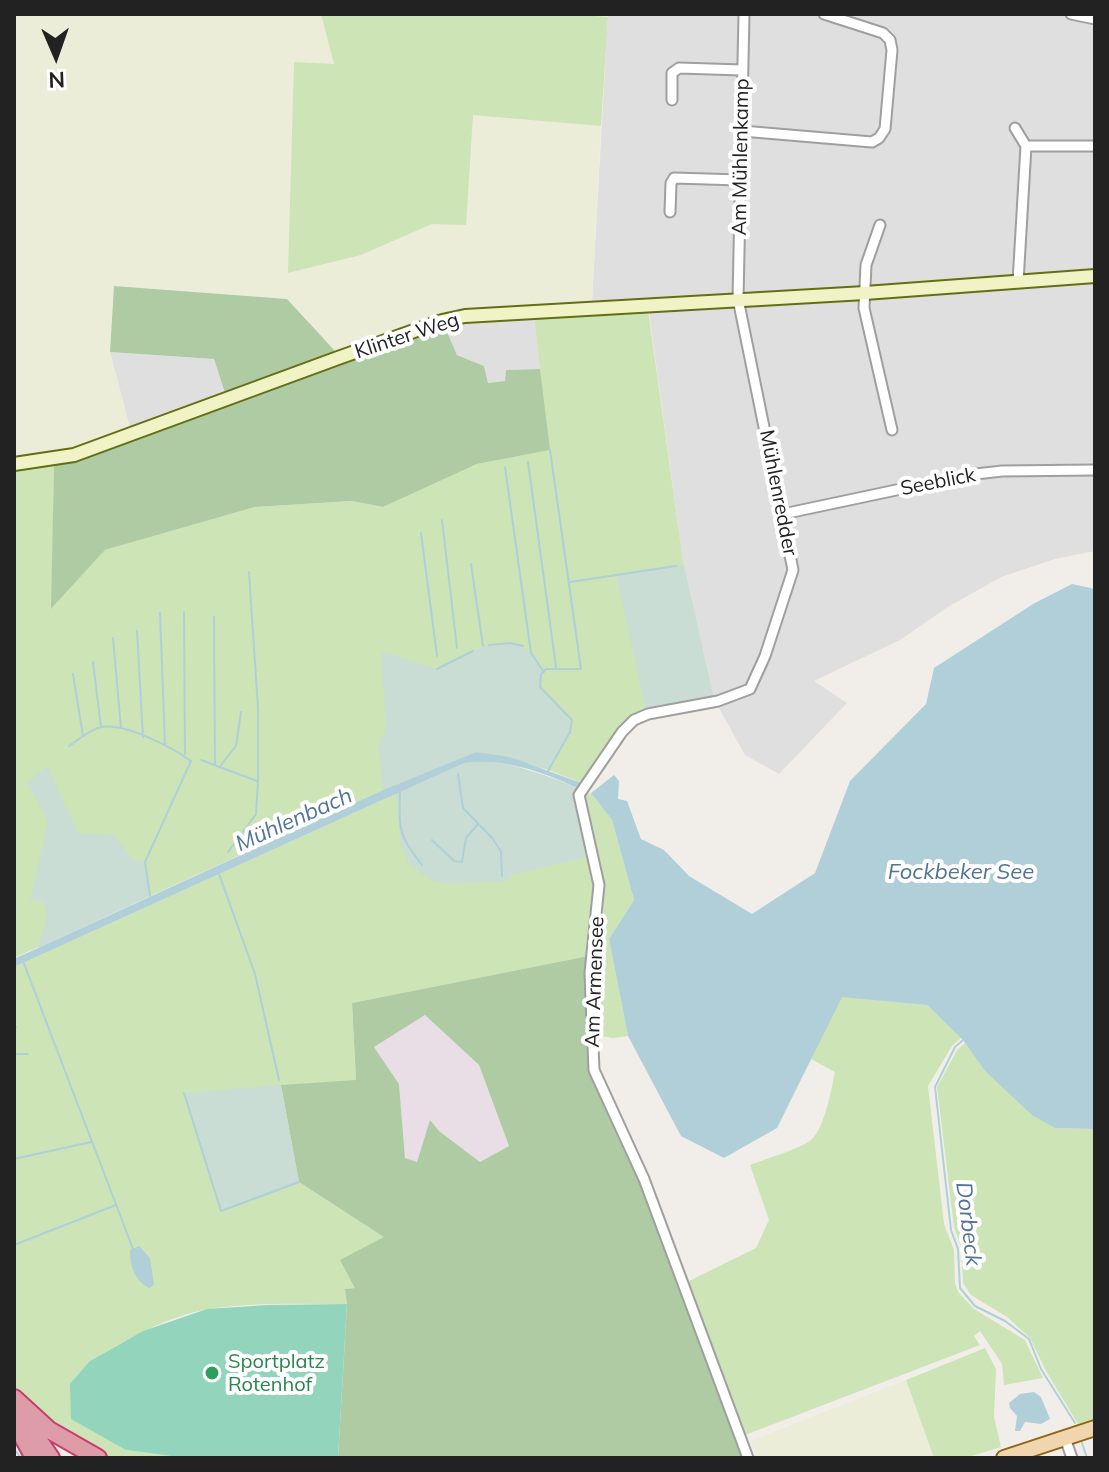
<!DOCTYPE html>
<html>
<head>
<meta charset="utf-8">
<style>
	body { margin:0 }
	#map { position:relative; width:1109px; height:1472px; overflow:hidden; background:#f1eeea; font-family:Mulish,sans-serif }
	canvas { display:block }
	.frame { position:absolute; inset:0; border:16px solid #222; pointer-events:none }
	.north { position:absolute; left:16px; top:16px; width:80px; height:80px; -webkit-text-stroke:6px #fff; paint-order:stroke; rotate:178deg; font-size:22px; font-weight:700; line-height:32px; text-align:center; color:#222 }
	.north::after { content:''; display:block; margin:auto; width:28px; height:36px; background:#222; clip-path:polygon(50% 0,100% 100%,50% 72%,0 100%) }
</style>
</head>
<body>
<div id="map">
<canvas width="1109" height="1472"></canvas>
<div class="frame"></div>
<div class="north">N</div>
</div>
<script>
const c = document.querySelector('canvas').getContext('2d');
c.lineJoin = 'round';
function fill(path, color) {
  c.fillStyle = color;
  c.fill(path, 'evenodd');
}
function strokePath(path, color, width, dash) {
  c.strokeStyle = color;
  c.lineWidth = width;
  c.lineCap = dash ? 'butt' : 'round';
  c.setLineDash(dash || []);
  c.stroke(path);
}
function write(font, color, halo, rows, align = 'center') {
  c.font = font + ' Mulish,sans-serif';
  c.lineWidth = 8;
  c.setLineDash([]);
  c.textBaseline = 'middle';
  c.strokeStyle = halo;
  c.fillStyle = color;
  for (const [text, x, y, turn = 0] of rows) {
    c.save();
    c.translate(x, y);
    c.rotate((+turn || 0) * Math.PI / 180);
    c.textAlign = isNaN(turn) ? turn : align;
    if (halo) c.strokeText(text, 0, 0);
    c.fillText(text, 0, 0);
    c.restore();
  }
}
const residential = new Path2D(`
	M 608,14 L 1095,14 L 1095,551 L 1055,559 L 1001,577 L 948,607 L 900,640 L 814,681 L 847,703 L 779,774 L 745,755 L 714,699 L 683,561 L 647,298 L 592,301 Z
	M 534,317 L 540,369 L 506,370 L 505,381 L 488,383 L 484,366 L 457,355 L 444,325 L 466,321 Z
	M 110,352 L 214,359 L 225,393 L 130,428 Z`);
const industrial = new Path2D(`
	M 425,1015 L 479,1065 L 509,1146 L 480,1162 L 439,1131 L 417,1162 L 405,1158 L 399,1084 L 374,1047 Z`);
const farmland = new Path2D(`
	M 14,14 L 321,14 L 335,65 L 294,63 L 289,273 L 361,255 L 432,224 L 472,114 L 601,126 L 592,301 L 464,308 L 440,314 L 336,352 L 287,299 L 114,286 L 110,352 L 130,428 L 74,449 L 14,457 Z
	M 906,1380 L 934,1458 L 757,1458 L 750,1441 Z`);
const grass = new Path2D(`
	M 321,14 L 568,14 L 608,17 L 601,126 L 473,115 L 466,225 L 432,224 L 361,255 L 288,273 L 294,62 L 334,64 Z
	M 648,310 L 683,561 L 714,699 L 632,717 L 584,784 L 549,770 L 476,752 L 383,790 L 14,958 L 14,469 L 54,464 L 52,608 L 105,550 L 255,507 L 352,501 L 383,507 L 477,464 L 549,450 L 534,317 Z
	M 464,763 L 581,790 L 595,885 L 588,956 L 352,1003 L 356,1080 L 299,1182 L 385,1237 L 355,1288 L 346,1289 L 347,1304 C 302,1304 255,1302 210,1309 C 169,1315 126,1340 90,1361 L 126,1450 L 186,1458 L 108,1458 L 79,1445 L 14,1393 L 14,967 Z
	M 591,793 L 612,820 L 634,900 L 609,939 L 628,1036 L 613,1038 L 595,1035 L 593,973 L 602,885 L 581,796 Z
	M 841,996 L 927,1005 L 961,1038 L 952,1046 L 928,1086 L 944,1224 L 954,1250 L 955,1284 L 959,1293 L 974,1309 L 1025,1340 L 1043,1378 L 1004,1385 L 1002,1364 L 980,1331 L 974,1336 L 980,1345 L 745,1435 L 687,1282 L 756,1248 L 769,1220 L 750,1165 C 766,1159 799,1149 811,1140 C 825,1128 831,1090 835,1072 L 811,1059 Z
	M 965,1043 L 984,1070 L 1055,1128 L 1095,1129 L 1095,1418 L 1078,1424 L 1046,1371 L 1030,1338 L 1007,1317 L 971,1295 L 963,1283 L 961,1247 L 954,1227 L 937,1087 L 957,1050 Z
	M 985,1348 L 996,1369 L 994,1417 L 1001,1447 L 965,1458 L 934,1458 L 906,1380 Z`);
const forest = new Path2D(`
	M 114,286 L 287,299 L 336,352 L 225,393 L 214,359 L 110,352 Z
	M 444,325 L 457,355 L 484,366 L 488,383 L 505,381 L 506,370 L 540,369 L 550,450 L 477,464 L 383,507 L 352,501 L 255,507 L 105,550 L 51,609 L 54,464 Z
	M 588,956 L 592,1071 L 641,1180 L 742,1458 L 338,1458 L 347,1304 L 345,1289 L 355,1288 L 340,1260 L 384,1237 L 299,1182 L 281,1085 L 356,1080 L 352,1003 ZM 425,1015 L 479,1065 L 509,1146 L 480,1162 L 439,1131 L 430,1120 L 417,1162 L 405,1158 L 399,1084 L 374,1047 Z`);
const wetland = new Path2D(`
	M 684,565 L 714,699 L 646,711 L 616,575 Z
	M 510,643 C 529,647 533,656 544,672 L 541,674 L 540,687 L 572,720 L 570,732 L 549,770 L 510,757 L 476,752 L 383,790 L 378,747 L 386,728 L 381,651 L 437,669 L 483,646 Z
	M 485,760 C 517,765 551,776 581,790 L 590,856 L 512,875 L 508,881 L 448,884 L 433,881 L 409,865 L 400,841 L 396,793 L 464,763 Z
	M 47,766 L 78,833 L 114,835 L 132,859 L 145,862 L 150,896 L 38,948 L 47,918 L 44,902 L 30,900 L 48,821 L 27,783 Z
	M 281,1085 L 299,1182 L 221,1211 L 184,1093 Z`);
const pitch = new Path2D(`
	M 347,1304 L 338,1458 L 186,1458 L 126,1450 L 71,1419 L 70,1384 L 90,1361 L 143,1331 L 207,1309 L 267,1305 Z`);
const water = new Path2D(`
	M 1072,584 L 1095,589 L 1095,1129 L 1055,1128 L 1032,1115 L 984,1070 L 963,1040 L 927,1005 L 842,997 L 777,1128 L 724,1158 L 681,1136 L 628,1036 L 609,939 L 634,900 L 612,820 L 591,793 L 614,775 L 619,781 L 618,799 L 627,801 L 641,839 L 664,850 L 689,876 L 752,914 L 815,873 L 850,781 L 926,704 L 934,668 L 1033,604 Z
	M 476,752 L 510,757 L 584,784 L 581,790 C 547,773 503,757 464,763 L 14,967 L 14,959 L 383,790 Z
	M 139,1246 L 150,1258 L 154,1285 L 149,1288 C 135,1281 130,1266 130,1250 Z
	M 1034,1392 L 1041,1397 L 1050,1419 L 1041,1424 L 1025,1422 L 1020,1431 L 1015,1431 L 1017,1416 L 1010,1408 L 1009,1403 L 1020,1394 Z`);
const stream = new Path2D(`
	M 528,462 L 556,667
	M 505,467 L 531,653 L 544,672
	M 442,520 L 457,648
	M 421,533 L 437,656
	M 471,564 L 483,646
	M 570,582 L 676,566
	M 184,612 L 185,754
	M 160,613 L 165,744
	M 214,617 L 215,765
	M 137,631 L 143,737
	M 113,638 L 121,728
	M 489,645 L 510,643 L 523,646
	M 93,662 L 101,727
	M 437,669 L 473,651
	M 73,674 L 83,736
	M 69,746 C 78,740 92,728 102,727 C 126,723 173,748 191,761 L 145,862 L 150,896
	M 201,760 L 257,781
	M 221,765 L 236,746 L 241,712
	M 548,771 L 570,732 L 572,720 L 540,687 L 541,674 L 546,669 L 581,669 L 550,450
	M 458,774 L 463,808 L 493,839 L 501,852 L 502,876
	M 400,792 C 399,829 398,835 422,865
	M 432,840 L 454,861 L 462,862 L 466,838 L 478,824
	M 228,852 L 256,814 L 258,781 L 258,708 L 249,572
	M 219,874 L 255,974 L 279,1080
	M 23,961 L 133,1249
	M 14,1027 L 16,1027
	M 963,1040 L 955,1047 L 935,1087 L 951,1230 L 958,1249 L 960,1288 L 975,1306 L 1005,1321 L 1029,1339 L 1041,1369 L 1075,1423
	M 14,1054 L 28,1054
	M 184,1093 L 221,1211 L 299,1182
	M 14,1159 L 91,1142
	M 14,1245 L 116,1205
	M 1082,1443 L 1087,1458
	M 14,1449 L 21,1458`);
const street = new Path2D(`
	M 744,14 L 738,299 L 793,570 L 765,656 L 750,689 L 718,701 L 648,714 L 634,720 L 622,732 L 579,795 L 599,885 L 590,973 L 594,1070 L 644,1179 L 748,1458
	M 1071,14 L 1095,19
	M 672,100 L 672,73 L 679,68 L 742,70
	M 1015,128 L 1026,146
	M 742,131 L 872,142 L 879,138 L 885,129 L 892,50 L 890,40 L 883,33 L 824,14
	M 670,212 L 671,183 L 674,178 L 740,180
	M 880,225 L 866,265 L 864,308 L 892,430
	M 1018,282 L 1026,146 L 1095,146
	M 783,514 L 967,475 L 1002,471 L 1095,470
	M 1065,1438 L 1072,1458`);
const secondary = new Path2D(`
	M 14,464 L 74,455 L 338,358 L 442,321 L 465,316 L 865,293 L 1095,276`);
const primary = new Path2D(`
	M 1004,1458 L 1095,1428`);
const highway = new Path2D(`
	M 14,1398 L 49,1430 L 98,1458
	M 20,1413 L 51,1458
	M 18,1428 L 34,1458`);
const markers = [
	[212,1373,8,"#2e9e5b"]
];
const streetNames = [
	["Am Mühlenkamp",741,157,-89],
	["Klinter Weg",407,336,-18],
	["Seeblick",938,482,-11],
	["Mühlenredder",778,493,79],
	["Am Armensee",595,982,-88]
];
const leisureNames = [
	["Sportplatz",228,1362],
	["Rotenhof",228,1385]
];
const waterNames = [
	["Mühlenbach",294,820,-24],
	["Fockbeker See",961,872],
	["Dorbeck",968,1224,83]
];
fill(residential, '#e0dfdf');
fill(industrial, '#e9dde6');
fill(farmland, '#ebedd8');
fill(grass, '#cde4b7');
fill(forest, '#afcba4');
fill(wetland, '#c9ddd4');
fill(pitch, '#92d5bc');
fill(water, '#b0cfd8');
strokePath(stream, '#b0cfd8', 2);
strokePath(street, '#9f9f9f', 13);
strokePath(secondary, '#646e13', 16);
strokePath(primary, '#8c6513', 18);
strokePath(highway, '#c73f6d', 20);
strokePath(street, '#fff', 9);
strokePath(secondary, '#f0f3c6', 12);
strokePath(primary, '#f1d5ae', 14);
strokePath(highway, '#de9ca8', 16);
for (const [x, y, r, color] of markers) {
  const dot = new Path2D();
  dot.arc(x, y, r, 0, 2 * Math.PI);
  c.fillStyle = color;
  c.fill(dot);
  strokePath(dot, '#fff', 3);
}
write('20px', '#222', '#fff', streetNames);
write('20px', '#27864d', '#fff', leisureNames, 'left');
write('italic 22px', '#527498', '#fff', waterNames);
</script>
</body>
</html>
